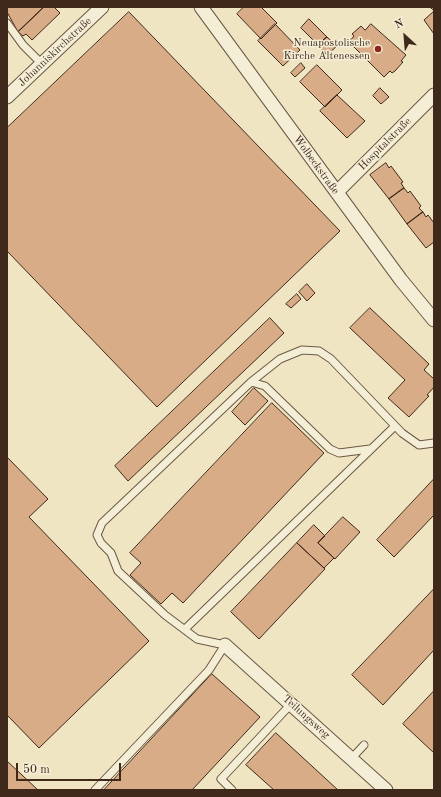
<!DOCTYPE html>
<html>
<head>
<meta charset="utf-8">
<style>
	body { margin:0 }
	#map { position:relative; width:441px; height:797px; overflow:hidden; background:#f0e5c2; font-family:"Old Standard TT",serif }
	canvas { display:block }
	.frame { position:absolute; inset:0; border:8px solid #3f291b; pointer-events:none }
	.north { position:absolute; left:385px; top:16px; width:40px; height:40px; -webkit-text-stroke:3px #f5eed7; paint-order:stroke; rotate:334deg; font-size:11px; font-weight:700; line-height:16px; text-align:center; color:#3f291b }
	.north::after { content:''; display:block; margin:auto; width:14px; height:18px; background:#3f291b; clip-path:polygon(50% 0,100% 100%,50% 72%,0 100%) }
	.scale { position:absolute; left:16px; top:763px; width:105px; height:18px; box-sizing:border-box; border:2px solid #3f291b; border-top:0; padding-left:5px; font-size:12px; line-height:14px; white-space:nowrap; color:#3f291b; -webkit-text-stroke:3px #f5eed7; paint-order:stroke }
</style>
</head>
<body>
<div id="map">
<canvas width="441" height="797"></canvas>
<div class="frame"></div>
<div class="north">N</div>
<div class="scale">50 m</div>
</div>
<script>
const c = document.querySelector('canvas').getContext('2d');
c.lineJoin = 'round';
function fill(path, color) {
  c.fillStyle = color;
  c.fill(path, 'evenodd');
}
function strokePath(path, color, width, dash) {
  c.strokeStyle = color;
  c.lineWidth = width;
  c.lineCap = dash ? 'butt' : 'round';
  c.setLineDash(dash || []);
  c.stroke(path);
}
function write(font, color, halo, rows, align = 'center') {
  c.font = font + ' "Old Standard TT",serif';
  c.lineWidth = 3;
  c.setLineDash([]);
  c.textBaseline = 'middle';
  c.strokeStyle = halo;
  c.fillStyle = color;
  for (const [text, x, y, turn = 0] of rows) {
    c.save();
    c.translate(x, y);
    c.rotate((+turn || 0) * Math.PI / 180);
    c.textAlign = isNaN(turn) ? turn : align;
    if (halo) c.strokeText(text, 0, 0);
    c.fillText(text, 0, 0);
    c.restore();
  }
}
const building = new Path2D(`
	M 7,7 L 42,7 L 43,8 L 18,32 L 7,12 Z
	M 44,7 L 54,7 L 60,13 L 32,40 L 26,34 L 23,36 L 18,32 Z
	M 244,7 L 261,7 L 277,23 L 261,39 L 237,14 Z
	M 430,7 L 434,7 L 434,34 L 424,20 L 434,11 Z
	M 129,12 L 340,231 L 157,407 L 7,251 L 7,128 Z
	M 309,19 L 327,37 L 318,45 L 301,28 Z
	M 275,24 L 300,50 L 283,66 L 258,41 Z
	M 371,24 L 406,55 L 401,61 L 403,62 L 395,71 L 392,73 L 390,71 L 384,77 L 349,42 L 354,36 L 352,34 L 361,26 L 365,30 Z
	M 327,37 L 337,46 L 327,55 L 318,45 Z
	M 301,63 L 305,68 L 295,77 L 291,73 Z
	M 317,65 L 342,90 L 325,107 L 300,82 Z
	M 380,88 L 389,97 L 381,104 L 373,96 Z
	M 337,95 L 365,121 L 347,138 L 320,111 Z
	M 386,163 L 389,168 L 391,166 L 403,182 L 401,183 L 404,188 L 389,199 L 370,175 Z
	M 404,188 L 408,193 L 410,191 L 421,206 L 419,208 L 423,212 L 407,224 L 389,199 Z
	M 423,212 L 426,217 L 428,215 L 434,223 L 434,242 L 426,248 L 407,224 Z
	M 307,284 L 315,293 L 307,301 L 299,292 Z
	M 297,294 L 301,299 L 291,308 L 286,304 Z
	M 370,308 L 429,364 L 424,370 L 434,379 L 434,387 L 427,395 L 429,396 L 409,417 L 388,398 L 405,380 L 350,328 Z
	M 270,318 L 284,333 L 128,481 L 115,466 Z
	M 254,388 L 268,401 L 245,425 L 232,412 Z
	M 272,403 L 324,453 L 183,603 L 172,593 L 161,604 L 130,575 L 141,563 L 130,553 Z
	M 7,457 L 48,499 L 29,517 L 149,641 L 39,748 L 7,715 Z
	M 434,479 L 434,515 L 394,557 L 377,540 Z
	M 343,517 L 360,532 L 335,559 L 318,543 Z
	M 314,525 L 325,536 L 318,543 L 334,558 L 324,568 L 297,543 Z
	M 297,543 L 325,569 L 259,639 L 231,612 Z
	M 434,589 L 434,650 L 383,705 L 352,675 Z
	M 212,674 L 260,717 L 192,790 L 104,790 Z
	M 434,691 L 434,753 L 403,724 Z
	M 276,733 L 338,790 L 274,790 L 246,765 Z
	M 7,761 L 38,790 L 7,790 Z`);
const service = new Path2D(`
	M 7,23 L 23,45 L 42,64
	M 251,382 L 265,386 L 330,449 L 339,453 L 370,449
	M 185,629 L 395,426
	M 352,758 L 364,745
	M 95,790 L 209,670 L 225,645 L 197,639 L 165,615 L 118,571 L 111,553 L 101,543 L 97,535 L 102,523 L 251,382 L 280,359 L 302,350 L 319,351 L 331,359 L 402,433 L 419,445 L 434,443
	M 232,790 L 221,779 L 292,703`);
const minor = new Path2D(`
	M 201,7 L 401,280 L 434,320
	M 7,97 L 102,7
	M 337,192 L 434,95
	M 225,645 L 386,790`);
const markers = [
	[378,49,4,"#8f2418"]
];
const poiNames = [
	["Neuapostolische",370,43],
	["Kirche Altenessen",370,56]
];
const streetNames = [
	["Johanniskirchstraße",55,52,-43],
	["Hospitalstraße",385,144,-45],
	["Wolbeckstraße",316,165,54],
	["Teilungsweg",306,717,42]
];
fill(building, '#d8ac87');
strokePath(building, '#3f291b', 1);
strokePath(service, '#6b5845', 9);
strokePath(minor, '#6b5845', 15);
strokePath(service, '#f5eed7', 7);
strokePath(minor, '#f5eed7', 13);
for (const [x, y, r, color] of markers) {
  const dot = new Path2D();
  dot.arc(x, y, r, 0, 2 * Math.PI);
  c.fillStyle = color;
  c.fill(dot);
  strokePath(dot, '#f5eed7', 1.5);
}
write('11px', '#3f291b', '#f5eed7', poiNames, 'right');
write('11px', '#3f291b', '#f5eed7', streetNames);
</script>
</body>
</html>
